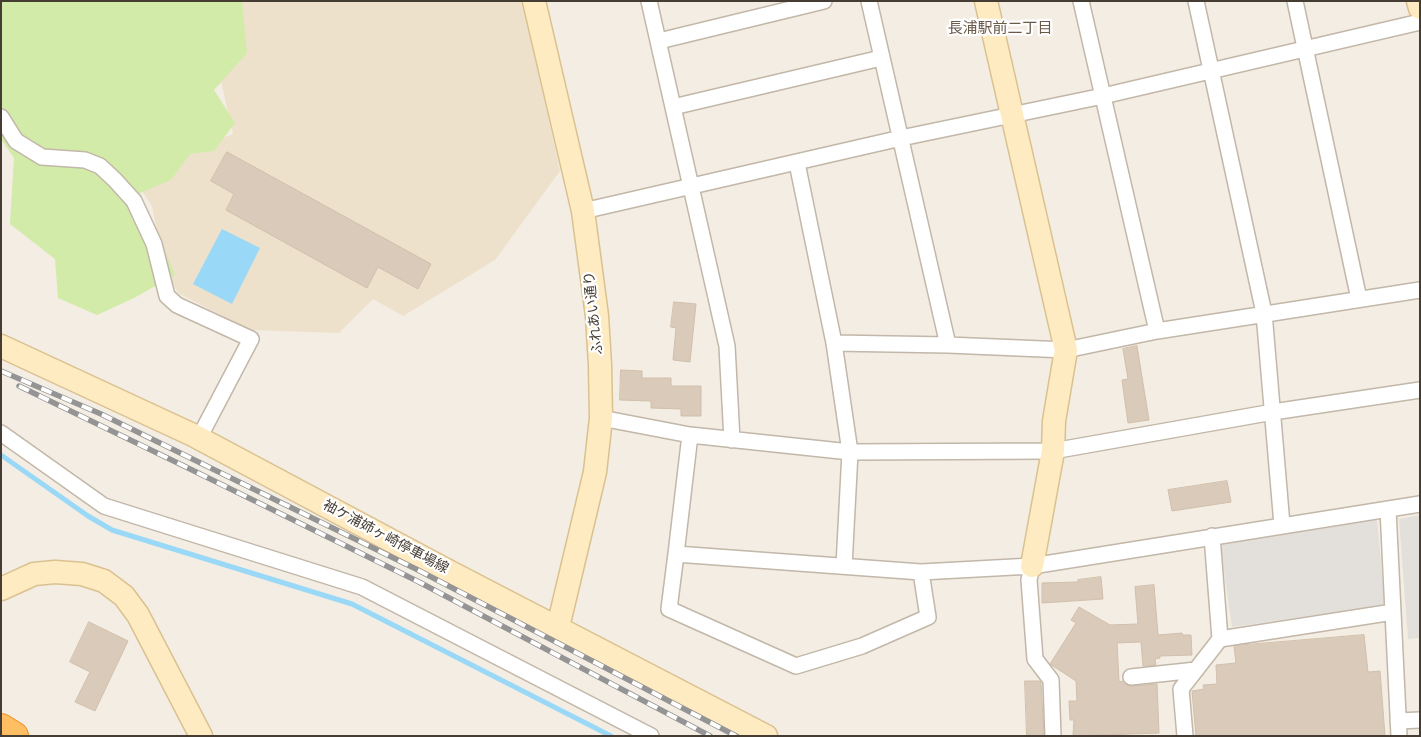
<!DOCTYPE html>
<html>
<head>
<meta charset="utf-8">
<style>
	body { margin:0 }
	#map { position:relative; width:1421px; height:737px; overflow:hidden; background:#f3ede3; font-family:Overpass,sans-serif }
	canvas { display:block }
	.frame { position:absolute; inset:0; border:2px solid #453d33; pointer-events:none }
</style>
</head>
<body>
<div id="map">
<canvas width="1421" height="737"></canvas>
<div class="frame"></div>
</div>
<script>
const c = document.querySelector('canvas').getContext('2d');
c.lineJoin = 'round';
function fill(path, color) {
  c.fillStyle = color;
  c.fill(path, 'evenodd');
}
function strokePath(path, color, width, dash) {
  c.strokeStyle = color;
  c.lineWidth = width;
  c.lineCap = dash ? 'butt' : 'round';
  c.setLineDash(dash || []);
  c.stroke(path);
}
function write(font, color, halo, rows, align = 'center') {
  c.font = font + ' Overpass,"Noto Sans JP",sans-serif';
  c.lineWidth = 4.5;
  c.setLineDash([]);
  c.textBaseline = 'middle';
  c.strokeStyle = halo;
  c.fillStyle = color;
  for (const [text, x, y, turn = 0] of rows) {
    c.save();
    c.translate(x, y);
    c.rotate((+turn || 0) * Math.PI / 180);
    c.textAlign = isNaN(turn) ? turn : align;
    if (halo) c.strokeText(text, 0, 0);
    c.fillText(text, 0, 0);
    c.restore();
  }
}
const education = new Path2D(`
	M 240,1 L 523,1 L 560,171 L 495,260 L 403,316 L 373,299 L 339,333 L 250,330 L 178,293 L 164,267 L 152,206 L 131,175 L 233,134 L 218,68 Z`);
const green = new Path2D(`
	M 1,1 L 242,1 L 247,53 L 214,90 L 235,123 L 214,151 L 190,154 L 171,180 L 140,193 L 175,275 L 134,298 L 97,315 L 58,298 L 55,259 L 10,224 L 14,158 L 1,139 Z`);
const parking = new Path2D(`
	M 1420,515 L 1420,638 L 1408,639 L 1399,519 Z
	M 1377,519 L 1385,605 L 1232,627 L 1220,544 Z`);
const water = new Path2D(`
	M 222,229 L 260,248 L 232,304 L 193,284 Z`);
const stream = new Path2D(`
	M 1,455 L 88,516 L 112,530 L 352,604 L 611,736`);
const building = new Path2D(`
	M 227,152 L 431,264 L 418,289 L 378,267 L 367,288 L 226,210 L 234,194 L 211,181 Z
	M 674,302 L 696,304 L 690,362 L 673,360 L 676,328 L 671,327 Z
	M 1137,346 L 1149,420 L 1128,423 L 1122,380 L 1128,379 L 1123,349 Z
	M 621,370 L 642,371 L 642,378 L 671,378 L 671,386 L 701,386 L 701,416 L 681,416 L 681,409 L 651,408 L 651,401 L 620,400 Z
	M 1227,481 L 1231,502 L 1172,511 L 1168,490 Z
	M 1101,577 L 1103,599 L 1042,603 L 1042,583 L 1078,582 L 1078,580 Z
	M 1154,585 L 1158,635 L 1182,633 L 1182,635 L 1191,635 L 1192,655 L 1160,656 L 1160,658 L 1155,659 L 1156,665 L 1143,666 L 1141,642 L 1117,643 L 1119,682 L 1123,681 L 1127,685 L 1132,686 L 1157,684 L 1159,733 L 1073,736 L 1074,720 L 1070,720 L 1069,701 L 1077,701 L 1076,681 L 1050,664 L 1076,623 L 1071,620 L 1079,607 L 1110,625 L 1138,624 L 1135,587 Z
	M 89,622 L 128,641 L 95,711 L 75,702 L 90,672 L 70,662 Z
	M 1364,635 L 1368,672 L 1380,671 L 1385,736 L 1196,736 L 1192,691 L 1204,689 L 1203,685 L 1217,684 L 1216,665 L 1236,663 L 1234,646 Z
	M 1025,681 L 1040,681 L 1041,683 L 1044,736 L 1027,736 Z`);
const street = new Path2D(`
	M 649,1 L 727,346 L 732,440
	M 869,1 L 948,345
	M 1081,1 L 1157,331
	M 1196,1 L 1264,313 L 1282,525
	M 1295,1 L 1359,299
	M 659,41 L 824,1
	M 673,107 L 881,58
	M 1,117 L 16,141 L 42,157 L 85,160 L 100,166 L 115,180 L 134,201 L 154,244 L 167,296 L 177,305 L 251,339 L 199,438
	M 797,163 L 834,343 L 850,452 L 844,566
	M 583,211 L 901,138 L 1103,96 L 1420,22
	M 834,343 L 948,345 L 1066,350 L 1157,331 L 1420,290
	M 601,418 L 690,435 L 850,452 L 1053,451 L 1273,412 L 1420,390
	M 1,433 L 104,506 L 362,587 L 651,736
	M 1388,509 L 1399,736
	M 1212,536 L 1220,639
	M 676,554 L 690,435
	M 1032,566 L 1029,580 L 1035,659 L 1051,680 L 1053,736
	M 921,572 L 928,617 L 862,646 L 796,666 L 669,609 L 676,554 L 921,572 L 1032,566 L 1420,504
	M 1131,677 L 1196,670
	M 1398,721 L 1420,720
	M 1185,736 L 1181,689 L 1220,639 L 1393,612`);
const secondary = new Path2D(`
	M 534,1 L 583,211 L 597,316 L 600,365 L 601,418 L 595,472 L 558,627
	M 986,1 L 1066,350 L 1054,421 L 1053,451 L 1032,566
	M 1418,1 L 1420,8
	M 1,346 L 193,435 L 450,572 L 766,736
	M 1,589 L 34,574 L 55,572 L 82,574 L 104,581 L 124,596 L 138,615 L 201,736`);
const highway = new Path2D(`
	M 1,728 L 14,736`);
const rail = new Path2D(`
	M 1,371 L 101,414 L 418,570 L 736,736
	M 19,386 L 186,467 L 419,582 L 710,736`);
const streetNames = [
	["ふれあい通り",595,313,-96],
	["袖ケ浦姉ヶ崎停車場線",385,538,28]
];
const neighbourhoodNames = [
	["長浦駅前二丁目",1000,30]
];
fill(education, '#eee1cb');
fill(green, '#d2eba8');
fill(parking, '#e3e0dc');
fill(water, '#99d8f6');
strokePath(stream, '#99d8f6', 5);
fill(building, '#d9caba');
strokePath(building, '#d1bfaa', 1);
strokePath(street, '#c2b7a8', 18);
strokePath(secondary, '#dac190', 25);
strokePath(highway, '#ea9226', 30);
strokePath(street, '#fff', 15);
strokePath(secondary, '#ffebc1', 22);
strokePath(highway, '#ffbe62', 28);
strokePath(rail, '#949494', 5.5);
strokePath(rail, '#fff', 4, [11]);
write('14px', '#453d33', '#fff', streetNames);
write('15px', '#695a49', '#fff', neighbourhoodNames);
</script>
</body>
</html>
